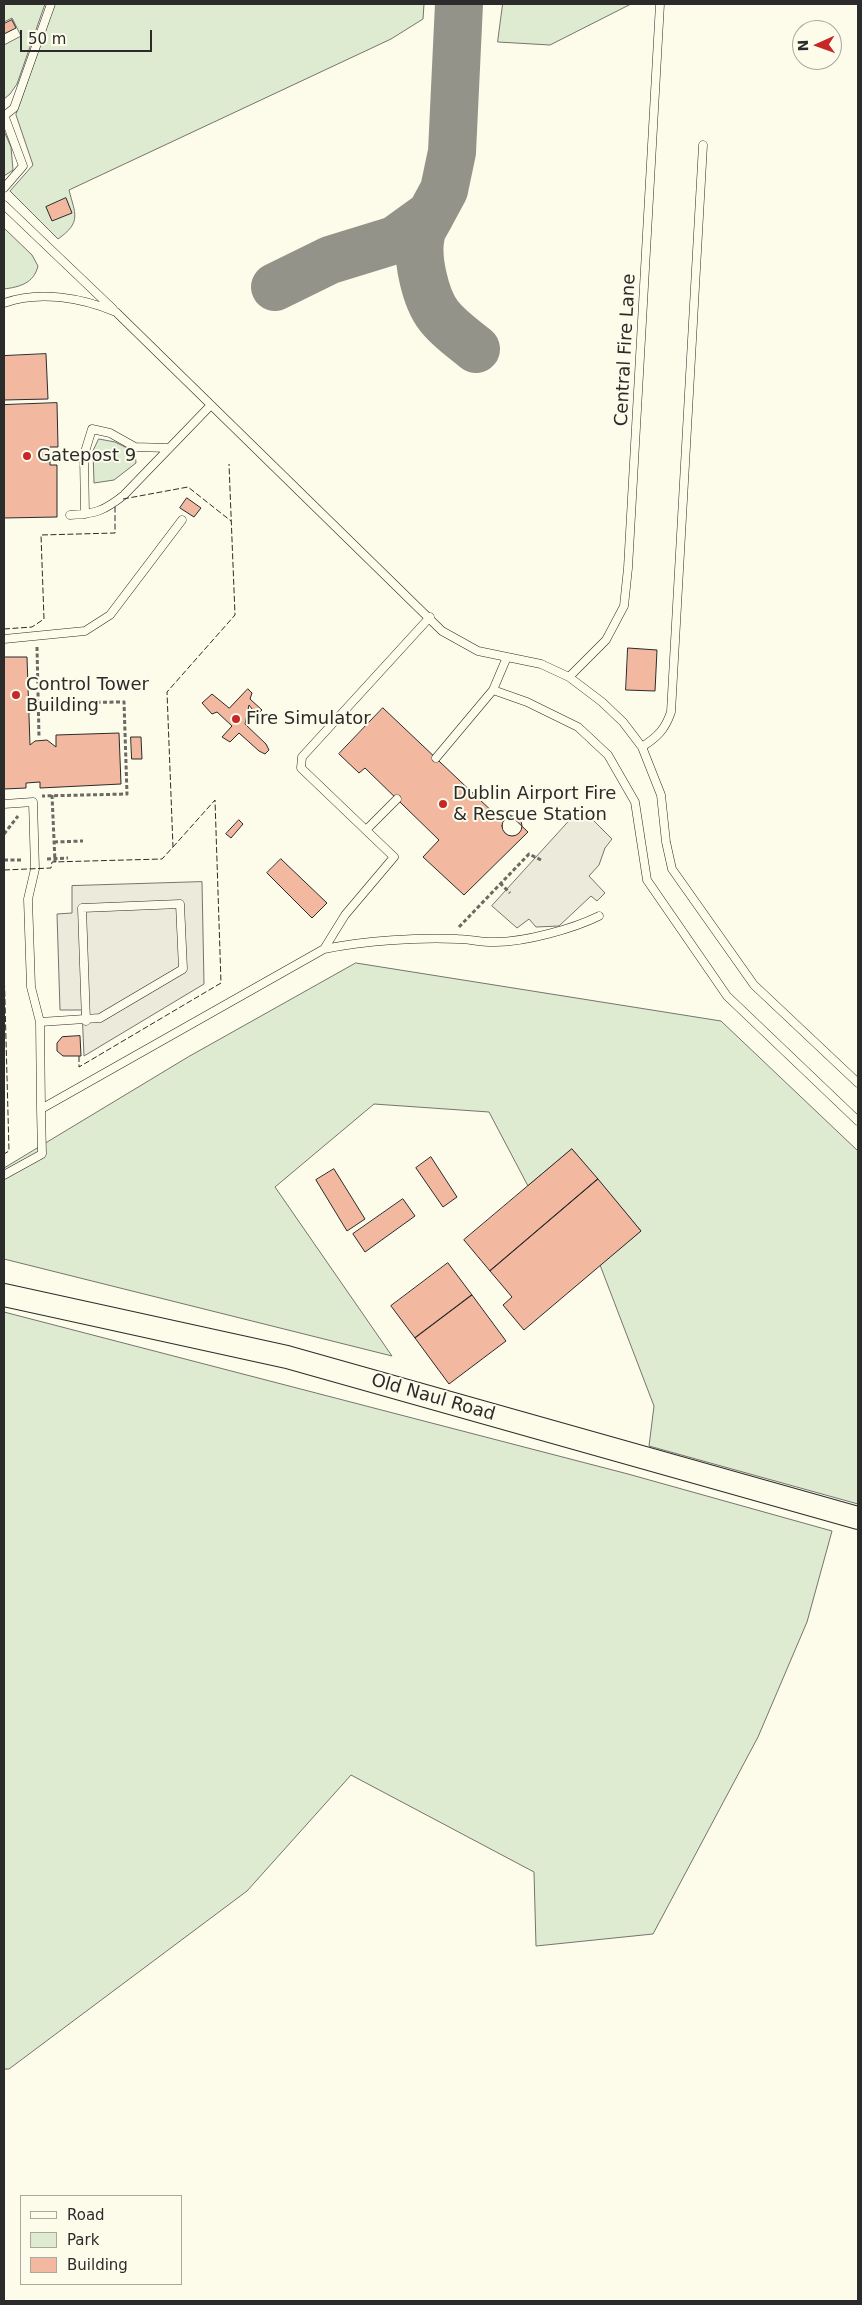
<!DOCTYPE html>
<html>
<head>
<meta charset="utf-8">
<style>
	body { margin:0 }
	#map { position:relative; width:862px; height:2305px; overflow:hidden; background:#fdfbea; font-family:"DejaVu Sans",sans-serif }
	canvas { display:block }
	.frame { position:absolute; inset:0; border:5px solid #2b2b2b; pointer-events:none }
	.legend { position:absolute; left:20px; top:2195px; width:162px; height:90px; box-sizing:border-box; background:#fdfbea; border:1px solid #a9a89e; margin:0; padding:6px 9px; list-style:none; font-size:15px; color:#2b2b2b }
	.legend li { display:flex; align-items:center; gap:10px; height:25px }
	.legend b { width:25px; border:1px solid #a9a89e }
	.north { position:absolute; left:792px; top:20px; width:50px; height:50px; box-sizing:border-box; background:#fdfbea; border:1px solid #a9a89e; border-radius:50%; rotate:268deg; font-size:14px; font-weight:700; line-height:20px; text-align:center; color:#2b2b2b }
	.north::after { content:''; display:block; margin:auto; width:18px; height:22px; background:#c62828; clip-path:polygon(50% 0,100% 100%,50% 72%,0 100%) }
	.scale { position:absolute; left:20px; top:30px; width:132px; height:22px; box-sizing:border-box; border:2px solid #2b2b2b; border-top:0; padding-left:6px; font-size:15px; line-height:18px; white-space:nowrap; color:#2b2b2b; -webkit-text-stroke:4px #fdfbea; paint-order:stroke }
</style>
</head>
<body>
<div id="map">
<canvas width="862" height="2305"></canvas>
<div class="frame"></div>
<ul class="legend">
<li><b style="height:6px;background:#fdfbea"></b>Road</li>
<li><b style="height:14px;background:#deebd1"></b>Park</li>
<li><b style="height:14px;background:#f2b8a0"></b>Building</li>
</ul>
<div class="north">N</div>
<div class="scale">50 m</div>
</div>
<script>
const c = document.querySelector('canvas').getContext('2d');
c.lineJoin = 'round';
function fill(path, color) {
  c.fillStyle = color;
  c.fill(path, 'evenodd');
}
function strokePath(path, color, width, dash) {
  c.strokeStyle = color;
  c.lineWidth = width;
  c.lineCap = dash ? 'butt' : 'round';
  c.setLineDash(dash || []);
  c.stroke(path);
}
function write(font, color, halo, rows, align = 'center') {
  c.font = font + ' "DejaVu Sans",sans-serif';
  c.lineWidth = 4;
  c.setLineDash([]);
  c.textBaseline = 'middle';
  c.strokeStyle = halo;
  c.fillStyle = color;
  for (const [text, x, y, turn = 0] of rows) {
    c.save();
    c.translate(x, y);
    c.rotate((+turn || 0) * Math.PI / 180);
    c.textAlign = isNaN(turn) ? turn : align;
    if (halo) c.strokeText(text, 0, 0);
    c.fillText(text, 0, 0);
    c.restore();
  }
}
const green = new Path2D(`
	M 4,4 L 45,4 L 17,84 L 10,94 L 4,99 L 4,45 L 21,36 L 12,18 L 4,22 Z
	M 55,4 L 424,4 L 423,19 L 391,39 L 69,190 C 75,214 82,222 58,239 L 10,191 L 33,165 L 16,115 Z
	M 503,4 L 631,4 L 550,45 L 498,42 Z
	M 4,131 L 11,147 L 13,170 L 4,176 Z
	M 4,228 L 32,255 L 38,266 C 34,283 20,287 4,289 Z
	M 99,439 L 115,442 L 135,452 L 136,463 L 114,480 L 94,483 L 93,451 Z
	M 356,963 L 721,1021 L 858,1151 L 858,1504 L 649,1446 L 654,1406 L 600,1265 L 641,1231 L 572,1149 L 528,1186 L 489,1112 L 374,1104 L 275,1187 L 392,1356 L 4,1259 L 4,1168 L 188,1057 Z
	M 4,1312 L 628,1474 L 832,1531 L 807,1622 L 758,1737 L 653,1934 L 536,1946 L 534,1872 L 351,1775 L 247,1891 L 9,2069 L 4,2069 Z`);
const parking = new Path2D(`
	M 581,808 L 612,839 L 605,848 L 599,865 L 589,876 L 605,893 L 597,901 L 591,896 L 559,926 L 536,927 L 529,919 L 517,928 L 492,906 Z
	M 202,882 L 204,984 L 84,1056 L 82,1010 L 60,1010 L 57,914 L 72,913 L 72,886 Z`);
const taxiway = new Path2D(`
	M 431,214 C 428,221 422,228 421,235 C 416,257 425,298 439,316 C 449,329 464,339 476,349
	M 275,287 L 330,260 L 395,240 L 431,214 L 444,190 L 452,152 L 459,4`);
const building = new Path2D(`
	M 12,20 L 16,28 L 4,34 L 4,24 Z
	M 66,198 L 72,213 L 52,221 L 46,207 Z
	M 46,354 L 48,399 L 4,400 L 4,356 Z
	M 57,403 L 58,447 L 50,447 L 50,465 L 57,465 L 57,517 L 4,518 L 4,405 Z
	M 187,498 L 201,508 L 194,517 L 180,508 Z
	M 628,648 L 657,650 L 655,691 L 626,690 Z
	M 4,657 L 27,657 L 30,745 L 35,741 L 47,740 L 56,747 L 56,735 L 119,733 L 121,784 L 40,788 L 40,782 L 26,783 L 26,788 L 4,789 Z
	M 248,689 L 252,693 L 250,699 L 262,710 L 257,715 L 249,705 L 245,724 L 266,744 L 269,750 L 265,754 L 259,751 L 239,733 L 230,742 L 222,737 L 232,726 L 217,712 L 212,714 L 202,703 L 212,694 L 229,708 Z
	M 383,708 L 497,816 L 504,809 L 528,832 L 464,895 L 423,857 L 439,840 L 365,768 L 359,773 L 339,754 Z
	M 131,737 L 141,737 L 142,759 L 132,759 Z
	M502 826a10 10 0 1 1 20 0a10 10 0 1 1-20 0Z
	M 239,820 L 243,824 L 231,838 L 226,834 Z
	M 281,859 L 327,903 L 312,918 L 267,873 Z
	M 80,1036 L 81,1056 L 63,1056 L 57,1051 L 57,1043 L 62,1037 Z
	M 572,1149 L 598,1179 L 490,1271 L 464,1240 Z
	M 431,1157 L 457,1197 L 443,1207 L 416,1168 Z
	M 334,1169 L 365,1219 L 347,1231 L 316,1180 Z
	M 598,1179 L 641,1231 L 524,1330 L 503,1305 L 512,1297 L 490,1271 Z
	M 403,1199 L 415,1216 L 365,1252 L 353,1234 Z
	M 448,1263 L 472,1295 L 415,1338 L 391,1306 Z
	M 472,1295 L 506,1341 L 449,1384 L 415,1338 Z`);
const path = new Path2D(`
	M 37,647 L 39,737
	M 38,703 L 124,702 L 127,794 L 42,796
	M 52,795 L 55,862
	M 4,834 L 18,816
	M 54,842 L 83,841
	M 47,859 L 68,858
	M 4,860 L 23,860
	M 500,883 L 510,893
	M 459,927 L 529,854 L 541,860`);
const service = new Path2D(`
	M 4,115 L 23,166 L 4,188
	M 4,116 L 14,108 L 51,4
	M 4,205 L 113,309
	M 4,303 C 40,290 82,298 116,312 L 442,631 L 478,651 L 541,664 L 569,677 L 602,702 L 623,722 L 642,747 L 661,795 L 666,842 L 672,869 L 754,985 L 858,1083
	M 85,514 L 84,455 L 92,429 L 110,433 L 135,447 L 169,448
	M 70,515 C 95,514 104,511 124,495 L 211,405
	M 430,617 L 302,757 L 301,768 L 394,857 L 345,915 L 324,949 C 364,941 417,937 458,939 C 470,939 483,943 496,942 C 524,942 573,929 599,916
	M 4,639 L 85,631 L 110,615 L 182,520
	M 569,677 L 606,640 L 624,606 L 628,568 L 660,4
	M 493,690 L 527,702 L 578,727 L 608,755 L 635,802 L 647,880 L 727,996 L 858,1121
	M 642,747 C 657,737 665,730 671,712 L 703,145
	M 436,758 L 493,690 L 507,657
	M 4,804 L 33,802 L 35,869 L 28,899 L 31,987 L 40,1022 L 41,1109
	M 366,830 L 397,799
	M 40,1022 L 100,1018 L 183,969 L 180,904 L 82,908 L 86,1021
	M 4,1175 L 42,1154 L 41,1109 L 324,949`);
const secondary = new Path2D(`
	M 4,1295 L 287,1357 L 858,1518`);
const fence = new Path2D(`
	M 123,499 L 188,487 L 231,521
	M 4,629 L 32,627 L 44,619 L 41,535 L 115,533 L 115,504
	M 4,870 L 51,868 L 52,862 L 162,859 L 173,847 L 167,692 L 235,615 L 229,464
	M 4,965 L 9,1151 L 4,1154
	M 79,1056 L 79,1067 L 221,983 L 215,800 L 173,847`);
const markers = [
	[27,456,5,"#c62828"],
	[16,695,5,"#c62828"],
	[236,719,5,"#c62828"],
	[443,804,5,"#c62828"]
];
const streetNames = [
	["Central Fire Lane",626,350,-87],
	["Old Naul Road",433,1398,16]
];
const poiNames = [
	["Gatepost 9",37,456],
	["Control Tower",26,685],
	["Building",26,706],
	["Fire Simulator",246,719],
	["Dublin Airport Fire",453,794],
	["& Rescue Station",453,815]
];
fill(green, '#deebd1');
strokePath(green, '#74746e', 1);
fill(parking, '#eceadb');
strokePath(parking, '#74746e', 1);
strokePath(taxiway, '#94938a', 48);
fill(building, '#f2b8a0');
strokePath(building, '#2b2b2b', 1);
strokePath(service, '#2b2b2b', 9);
strokePath(secondary, '#2b2b2b', 24);
strokePath(path, '#6a6964', 3, [4, 2.5]);
strokePath(service, '#fdfbea', 8);
strokePath(secondary, '#fdfbea', 22);
strokePath(fence, '#2b2b2b', 1, [6, 2.5]);
for (const [x, y, r, color] of markers) {
  const dot = new Path2D();
  dot.arc(x, y, r, 0, 2 * Math.PI);
  c.fillStyle = color;
  c.fill(dot);
  strokePath(dot, '#fdfbea', 2);
}
write('18px', '#2b2b2b', '#fdfbea', streetNames);
write('18px', '#2b2b2b', '#fdfbea', poiNames, 'left');
</script>
</body>
</html>
